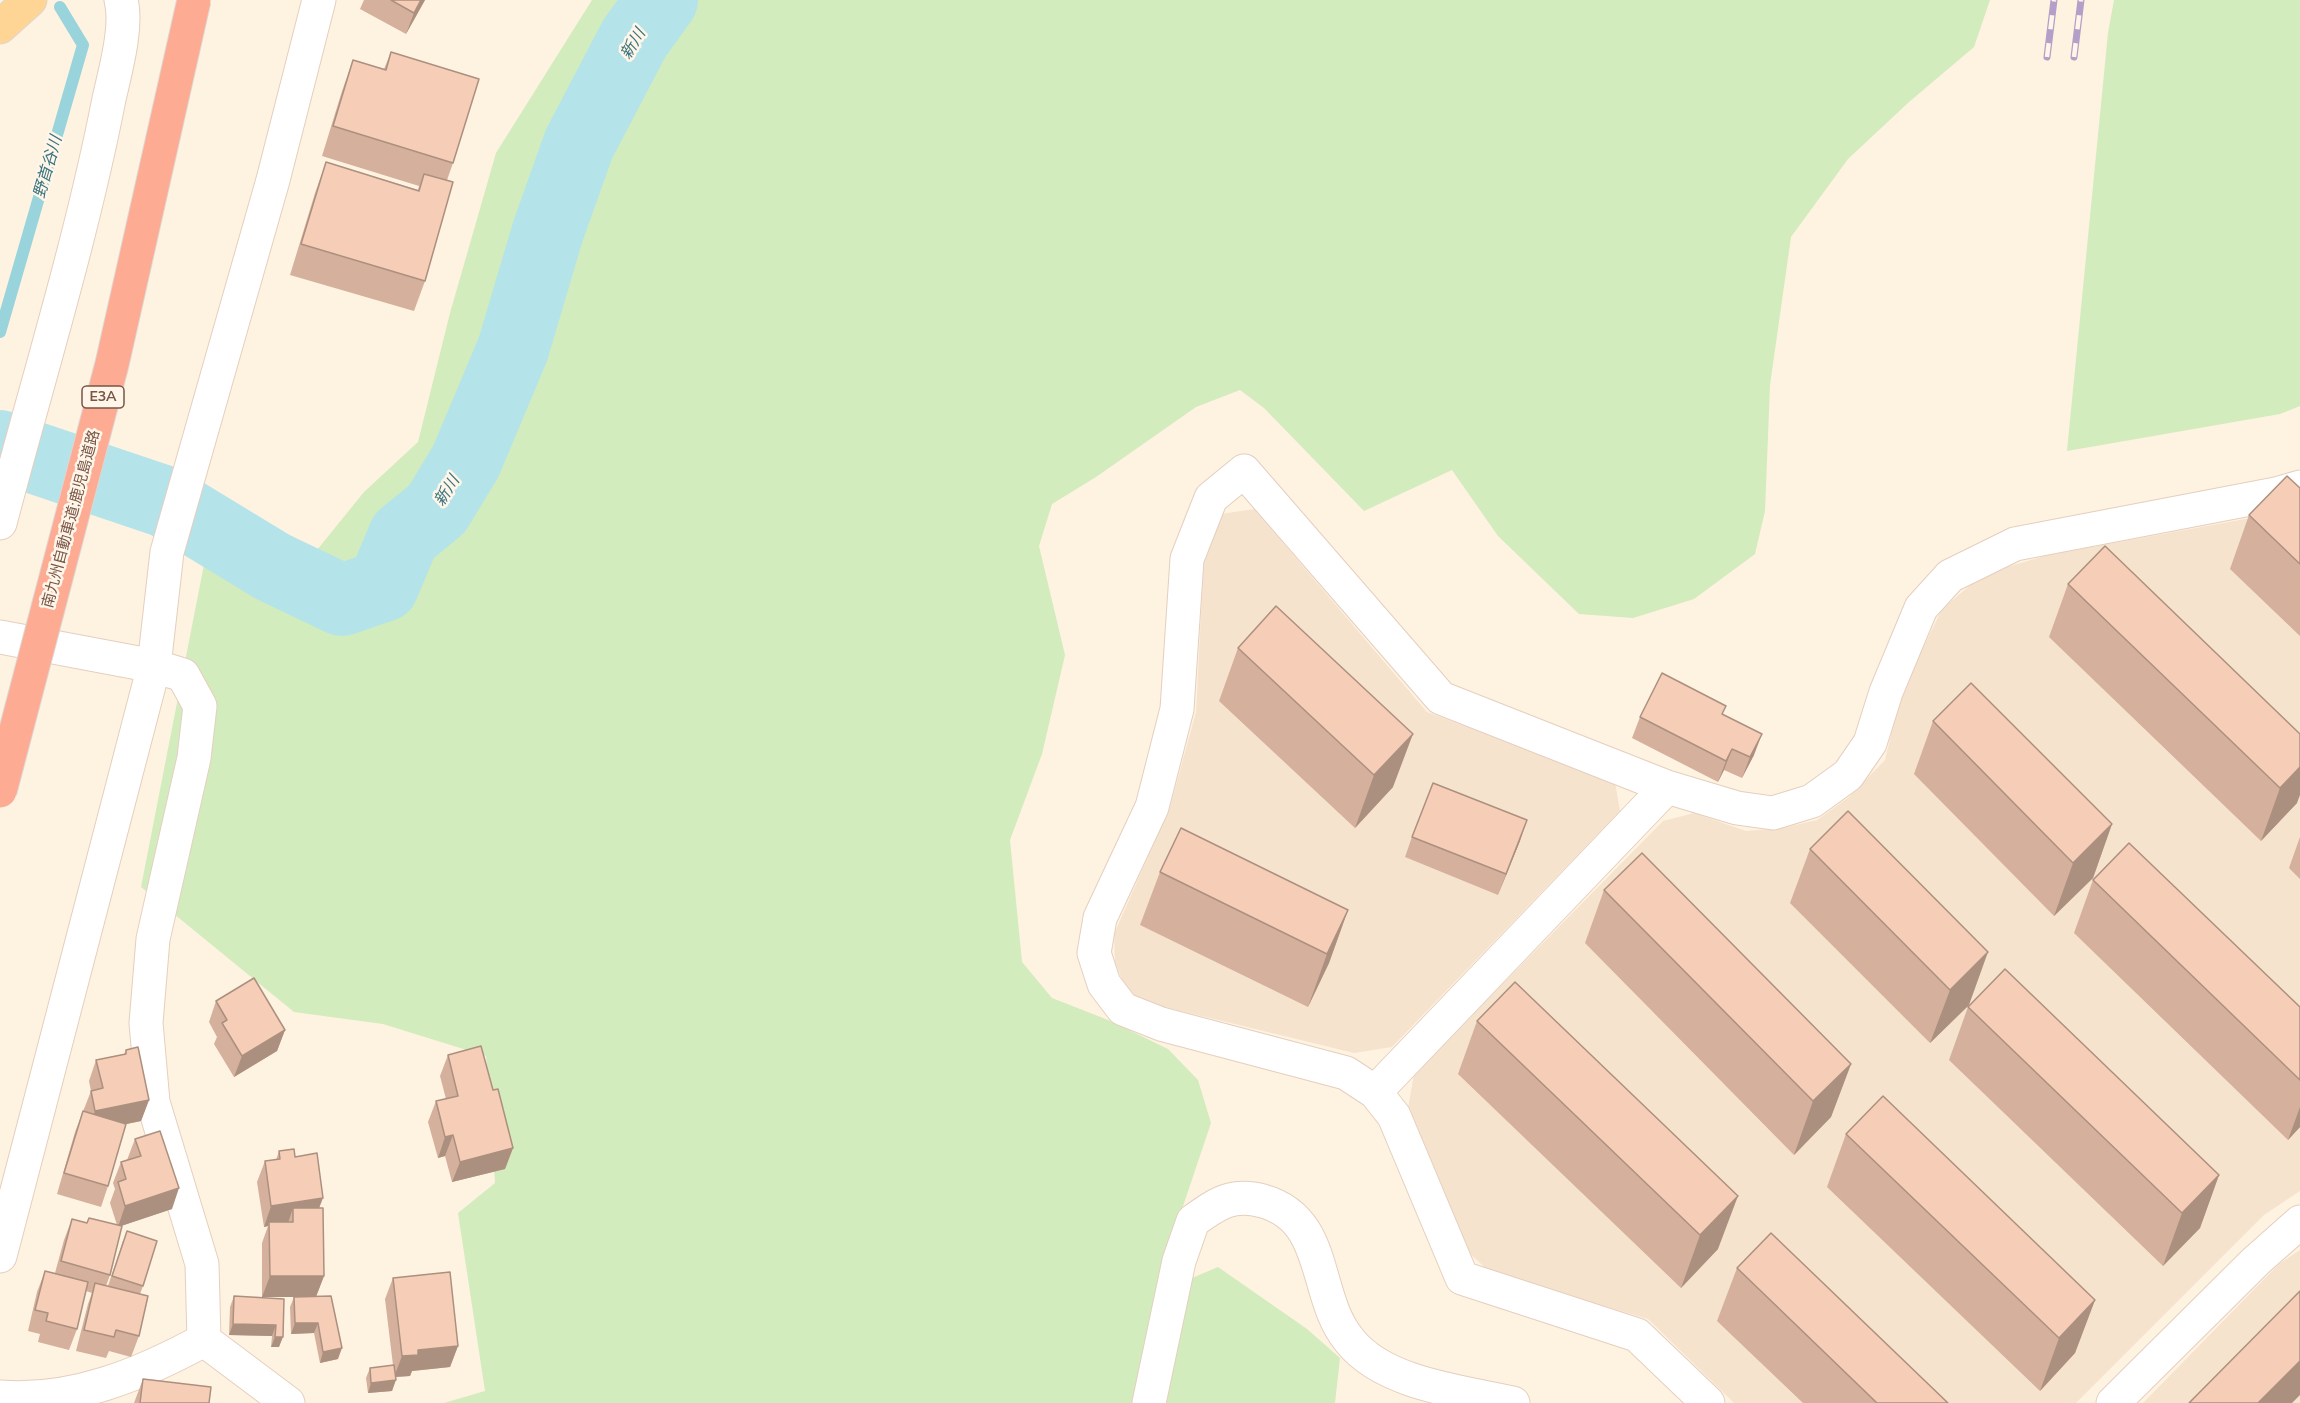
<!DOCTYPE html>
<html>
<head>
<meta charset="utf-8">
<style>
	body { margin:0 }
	canvas { display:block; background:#fef2e0 }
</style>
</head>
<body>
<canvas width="2300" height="1403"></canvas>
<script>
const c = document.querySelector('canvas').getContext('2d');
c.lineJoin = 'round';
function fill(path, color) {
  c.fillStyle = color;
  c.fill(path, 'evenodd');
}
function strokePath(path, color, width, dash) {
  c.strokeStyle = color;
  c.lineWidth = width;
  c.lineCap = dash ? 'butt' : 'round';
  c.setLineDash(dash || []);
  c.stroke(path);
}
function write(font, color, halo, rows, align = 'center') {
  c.font = font + ' Mulish,"Noto Sans JP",sans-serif';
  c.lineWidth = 5;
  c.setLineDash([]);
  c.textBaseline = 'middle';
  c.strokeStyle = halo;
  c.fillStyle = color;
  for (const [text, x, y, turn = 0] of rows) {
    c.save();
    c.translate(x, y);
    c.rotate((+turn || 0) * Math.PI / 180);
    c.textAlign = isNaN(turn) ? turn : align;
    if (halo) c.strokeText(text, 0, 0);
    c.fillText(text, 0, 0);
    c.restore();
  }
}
const residential = new Path2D(`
	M 1254,509 L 1427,712 L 1615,782 L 1620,811 L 1392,1047 L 1354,1053 L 1136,1000 L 1123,982 L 1115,962 L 1114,934 L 1170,807 L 1196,712 L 1204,556 L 1221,514 Z
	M 2300,509 L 2300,1191 L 2264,1215 L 2076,1403 L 1734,1403 L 1648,1319 L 1490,1272 L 1468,1252 L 1408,1108 L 1414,1074 L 1663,821 L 1694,813 L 1746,831 L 1782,828 L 1817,820 L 1849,797 L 1885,760 L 1901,693 L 1942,609 L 1974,582 L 2007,567 L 2048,555 Z
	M 2300,1250 L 2300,1403 L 2143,1403 L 2279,1264 Z`);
const green = new Path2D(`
	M 592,0 L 1990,0 L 1974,47 L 1909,102 L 1848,159 L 1791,237 L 1770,385 L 1765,511 L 1755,554 L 1694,599 L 1633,618 L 1579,614 L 1498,536 L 1452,470 L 1364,511 L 1264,408 L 1240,390 L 1196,407 L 1096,477 L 1052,504 L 1039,546 L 1065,655 L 1042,754 L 1010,840 L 1022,962 L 1052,998 L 1108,1020 L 1168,1049 L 1198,1080 L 1211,1123 L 1177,1224 L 1136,1403 L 444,1403 L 485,1391 L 458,1213 L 495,1183 L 486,1056 L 383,1024 L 294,1012 L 141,887 L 209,539 L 283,592 L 364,492 L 418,442 L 450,313 L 496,153 Z
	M 2114,0 L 2300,0 L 2300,406 L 2280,414 L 2067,451 L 2108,33 Z
	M 1218,1267 L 1307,1329 L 1340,1358 L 1335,1403 L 1164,1403 L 1192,1278 Z`);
const stream = new Path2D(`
	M 0,332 L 83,45 L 60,7`);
const river = new Path2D(`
	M 0,446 L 166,502 L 273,567 L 342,600 L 383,586 L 404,536 L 437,509 L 466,461 L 513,349 L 548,231 L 579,144 L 634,39 L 662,0`);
const street = new Path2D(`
	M 0,523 C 37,382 81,242 109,99 C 115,72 128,26 121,0
	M 0,637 L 154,666 L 183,675 L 200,706 L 194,758 L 153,939 L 146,1023 L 153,1102 L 202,1264 L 204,1340
	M 1375,1092 L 1667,787
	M 0,1256 L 154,666 L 167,552 L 273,180 L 319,0
	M 0,1397 C 72,1403 142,1374 204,1340 L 288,1403
	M 1149,1403 L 1179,1261 L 1193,1221 C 1218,1203 1232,1193 1263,1201 C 1330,1220 1312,1296 1350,1341 C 1384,1384 1463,1392 1513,1403
	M 1708,1403 L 1637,1335 L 1462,1278 L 1394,1116 L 1375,1092 L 1346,1073 L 1161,1024 L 1123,1009 L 1104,984 L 1094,953 L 1100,918 L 1152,807 L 1177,709 L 1187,559 L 1211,498 L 1244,471 L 1441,698 L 1667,787 L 1737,808 L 1773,813 L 1812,801 L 1848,775 L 1870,743 L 1886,692 L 1921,608 L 1950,576 L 2015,544 L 2276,494 L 2300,487
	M 2113,1403 L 2256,1261 L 2300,1222`);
const primary = new Path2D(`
	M 0,27 L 30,0`);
const rail = new Path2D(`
	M 2047,57 L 2054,0
	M 2074,57 L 2081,0`);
const highwayBridge = new Path2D(`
	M 0,791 L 112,364 L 194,0`);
const wall = new Path2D(`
	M 364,0 L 425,0 L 406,34 L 360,9 Z
	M 391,52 L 453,163 L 447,180 L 425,281 L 414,311 L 290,275 L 315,193 L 326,162 L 418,190 L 419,186 L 322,156 L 342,91 L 353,60 L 384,69 Z
	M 2300,488 L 2300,636 L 2230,569 L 2249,515 Z
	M 2068,584 L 2297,803 L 2261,841 L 2049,637 Z
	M 1238,648 L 1393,787 L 1355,828 L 1219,701 Z
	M 1723,715 L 1754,755 L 1742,778 L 1724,770 L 1718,782 L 1632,738 L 1640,717 Z
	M 1933,721 L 2112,824 L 2093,878 L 2054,916 L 1914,774 Z
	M 1412,837 L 1520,841 L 1498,895 L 1405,857 Z
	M 2300,837 L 2300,879 L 2289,868 Z
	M 1810,849 L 1969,1005 L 1930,1043 L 1790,903 Z
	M 1160,872 L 1348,910 L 1329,963 L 1308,1007 L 1140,925 Z
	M 2093,880 L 2300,1007 L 2300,1127 L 2288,1140 L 2074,933 Z
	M 1604,890 L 1851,1064 L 1831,1117 L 1794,1155 L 1585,943 Z
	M 216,1001 L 285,1030 L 277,1051 L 234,1077 L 214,1044 L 217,1037 L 209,1022 Z
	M 1968,1007 L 2219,1175 L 2200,1228 L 2163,1266 L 1949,1060 Z
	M 1477,1021 L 1718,1249 L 1681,1288 L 1458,1074 Z
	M 126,1050 L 149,1100 L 141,1121 L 126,1124 L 108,1186 L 101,1207 L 57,1194 L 75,1132 L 91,1091 L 89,1081 L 96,1060 L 124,1054 Z
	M 448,1055 L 493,1090 L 513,1148 L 505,1169 L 452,1182 L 445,1156 L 438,1158 L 428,1122 L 436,1101 L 446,1099 L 440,1076 Z
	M 1846,1134 L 2095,1300 L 2075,1353 L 2040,1391 L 1827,1187 Z
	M 135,1139 L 172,1209 L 121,1226 L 110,1275 L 106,1286 L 108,1286 L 123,1241 L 143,1286 L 140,1294 L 139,1336 L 131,1357 L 109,1351 L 106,1358 L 76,1351 L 88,1304 L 92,1293 L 86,1291 L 77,1329 L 69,1350 L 38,1342 L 40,1334 L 28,1331 L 37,1292 L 45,1271 L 55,1273 L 64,1240 L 72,1219 L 87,1223 L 117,1225 L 110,1203 L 115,1189 L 113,1183 L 121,1162 L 127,1160 Z
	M 279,1151 L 295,1157 L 319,1208 L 324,1276 L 316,1296 L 338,1359 L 320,1363 L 314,1333 L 291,1334 L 290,1307 L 294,1297 L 298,1297 L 262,1297 L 262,1243 L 268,1226 L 264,1227 L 257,1182 L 265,1161 L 276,1160 Z
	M 1737,1268 L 1948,1403 L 1803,1403 L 1717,1321 Z
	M 393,1278 L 458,1346 L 450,1367 L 412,1371 L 410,1376 L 396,1377 L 392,1391 L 368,1393 L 366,1378 L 370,1368 L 393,1365 L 385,1299 Z
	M 234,1296 L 284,1299 L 279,1347 L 271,1347 L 272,1336 L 229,1335 L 230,1307 Z
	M 143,1379 L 209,1403 L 134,1403 Z`);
const shadedWall = new Path2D(`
	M 421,0 L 425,0 L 406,34 L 414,13 Z
	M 1413,734 L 1393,787 L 1355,828 L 1374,775 Z
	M 1762,734 L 1754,755 L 1742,778 L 1750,757 Z
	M 1732,749 L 1724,770 L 1718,782 L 1726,761 Z
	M 2300,767 L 2300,795 L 2297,803 L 2261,841 L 2280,788 Z
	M 1527,820 L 1520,841 L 1498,895 L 1506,874 Z
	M 2112,824 L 2093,878 L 2054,916 L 2073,863 Z
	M 1348,910 L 1329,963 L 1308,1007 L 1327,954 Z
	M 1988,952 L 1969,1005 L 1930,1043 L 1950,990 Z
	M 285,1030 L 277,1051 L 234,1077 L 242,1056 Z
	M 1851,1064 L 1831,1117 L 1794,1155 L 1813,1101 Z
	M 149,1100 L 141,1121 L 88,1132 L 95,1111 Z
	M 2300,1107 L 2300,1127 L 2288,1140 Z
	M 453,1135 L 445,1156 L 438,1158 L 445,1137 Z
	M 513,1148 L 505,1169 L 452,1182 L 460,1162 Z
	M 2219,1175 L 2200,1228 L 2163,1266 L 2182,1213 Z
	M 179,1188 L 172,1209 L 118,1227 L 125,1206 Z
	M 1738,1196 L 1718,1249 L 1681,1288 L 1700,1235 Z
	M 323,1198 L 315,1219 L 293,1208 L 288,1223 L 269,1222 L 268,1226 L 264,1227 L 271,1206 Z
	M 270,1276 L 324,1276 L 316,1297 L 262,1297 Z
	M 2095,1300 L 2075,1353 L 2040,1391 L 2059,1338 Z
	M 295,1323 L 318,1323 L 314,1333 L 291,1334 Z
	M 233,1324 L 276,1325 L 272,1336 L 229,1335 Z
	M 275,1337 L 283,1337 L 279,1347 L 271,1347 Z
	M 458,1346 L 450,1367 L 412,1371 L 410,1376 L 394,1377 L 402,1356 L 418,1350 Z
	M 342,1348 L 338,1359 L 320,1363 L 323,1352 Z
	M 2300,1361 L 2300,1395 L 2292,1403 L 2258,1403 Z
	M 396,1380 L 392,1391 L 368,1393 L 371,1383 Z`);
const building = new Path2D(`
	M 391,0 L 421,0 L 414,13 Z
	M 391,52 L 479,79 L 453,163 L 333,126 L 353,60 L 386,70 Z
	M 326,162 L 419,191 L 424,174 L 453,182 L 425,281 L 301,244 Z
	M 2287,476 L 2300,488 L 2300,564 L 2249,515 Z
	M 2105,546 L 2300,734 L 2300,767 L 2280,788 L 2068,584 Z
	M 1276,606 L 1413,734 L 1374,775 L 1238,648 Z
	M 1662,673 L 1726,706 L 1722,714 L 1762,734 L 1750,757 L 1732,749 L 1726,761 L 1640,717 Z
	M 1971,683 L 2112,824 L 2073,863 L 1933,721 Z
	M 1433,783 L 1527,820 L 1506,874 L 1412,837 Z
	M 1848,811 L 1988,952 L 1950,990 L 1810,849 Z
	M 1181,828 L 1348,910 L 1327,954 L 1160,872 Z
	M 2129,843 L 2300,1007 L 2300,1080 L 2093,880 Z
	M 1642,853 L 1851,1064 L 1813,1101 L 1604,890 Z
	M 2005,969 L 2219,1175 L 2182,1213 L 1968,1007 Z
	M 254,978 L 285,1030 L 242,1056 L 222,1023 L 227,1020 L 216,1001 Z
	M 1515,982 L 1738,1196 L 1700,1235 L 1477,1021 Z
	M 481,1046 L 493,1090 L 498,1089 L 513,1148 L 460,1162 L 453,1135 L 445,1137 L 436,1101 L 458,1096 L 448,1055 Z
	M 138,1047 L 149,1100 L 95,1111 L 91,1091 L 103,1088 L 96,1060 L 126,1054 L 126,1050 Z
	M 1883,1096 L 2095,1300 L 2059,1338 L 1846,1134 Z
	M 83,1111 L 126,1124 L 108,1186 L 64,1173 Z
	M 160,1131 L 179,1188 L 125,1206 L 118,1182 L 126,1179 L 121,1162 L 141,1156 L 135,1139 Z
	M 294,1149 L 295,1157 L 317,1153 L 323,1198 L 271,1206 L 265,1161 L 280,1159 L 279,1151 Z
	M 293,1208 L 323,1208 L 324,1276 L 270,1276 L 269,1222 L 293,1222 Z
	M 89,1218 L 122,1226 L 110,1275 L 61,1261 L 72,1219 L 87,1223 Z
	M 127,1231 L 157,1241 L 143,1286 L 112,1276 Z
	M 1771,1233 L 1948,1403 L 1877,1403 L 1737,1268 Z
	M 45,1271 L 88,1282 L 77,1329 L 46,1321 L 48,1313 L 35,1310 Z
	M 450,1272 L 458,1346 L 418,1350 L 418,1355 L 402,1356 L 393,1278 Z
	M 95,1283 L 148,1296 L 139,1336 L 116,1330 L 114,1337 L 84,1330 Z
	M 2300,1291 L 2300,1361 L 2258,1403 L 2189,1403 Z
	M 234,1296 L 284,1299 L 283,1337 L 275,1337 L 276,1325 L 233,1324 Z
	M 331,1296 L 342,1348 L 323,1352 L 318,1323 L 295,1323 L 294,1297 Z
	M 394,1365 L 396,1380 L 371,1383 L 370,1368 Z
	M 143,1379 L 211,1387 L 209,1403 L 140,1403 Z`);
const shields = [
	[103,397,42]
];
const shieldNames = [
	["E3A",103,397]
];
const streetNames = [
	["南九州自動車道;鹿児島道路",71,519,-75]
];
const waterNames = [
	["新川",633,44,-59],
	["野首谷川",48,167,-74],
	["新川",447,491,-58]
];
fill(residential, '#f6e3ce');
fill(green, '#d2ecbe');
strokePath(stream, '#99d3db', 12);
strokePath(river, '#b4e3e9', 72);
strokePath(street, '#e5cfbf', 35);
strokePath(primary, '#ded6d3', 35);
strokePath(street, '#fff', 33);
strokePath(primary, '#ffd596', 33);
strokePath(rail, '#b49fc8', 7);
strokePath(rail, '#fff5e8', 4.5, [14]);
strokePath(highwayBridge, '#ded6d3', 35, []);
strokePath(highwayBridge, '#fdab92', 33);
fill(wall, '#d4b09d');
fill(shadedWall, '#ac907f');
fill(building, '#f6cdb6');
strokePath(building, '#ac907f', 1.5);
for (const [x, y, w] of shields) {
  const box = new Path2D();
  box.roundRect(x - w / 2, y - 11, w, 22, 4.5);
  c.fillStyle = '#fff5e8';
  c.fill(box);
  strokePath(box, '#775646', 1.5);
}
write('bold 14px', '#775646', null, shieldNames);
write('15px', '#775646', '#fff5e8', streetNames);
write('italic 16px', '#38747e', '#fff5e8', waterNames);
</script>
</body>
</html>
